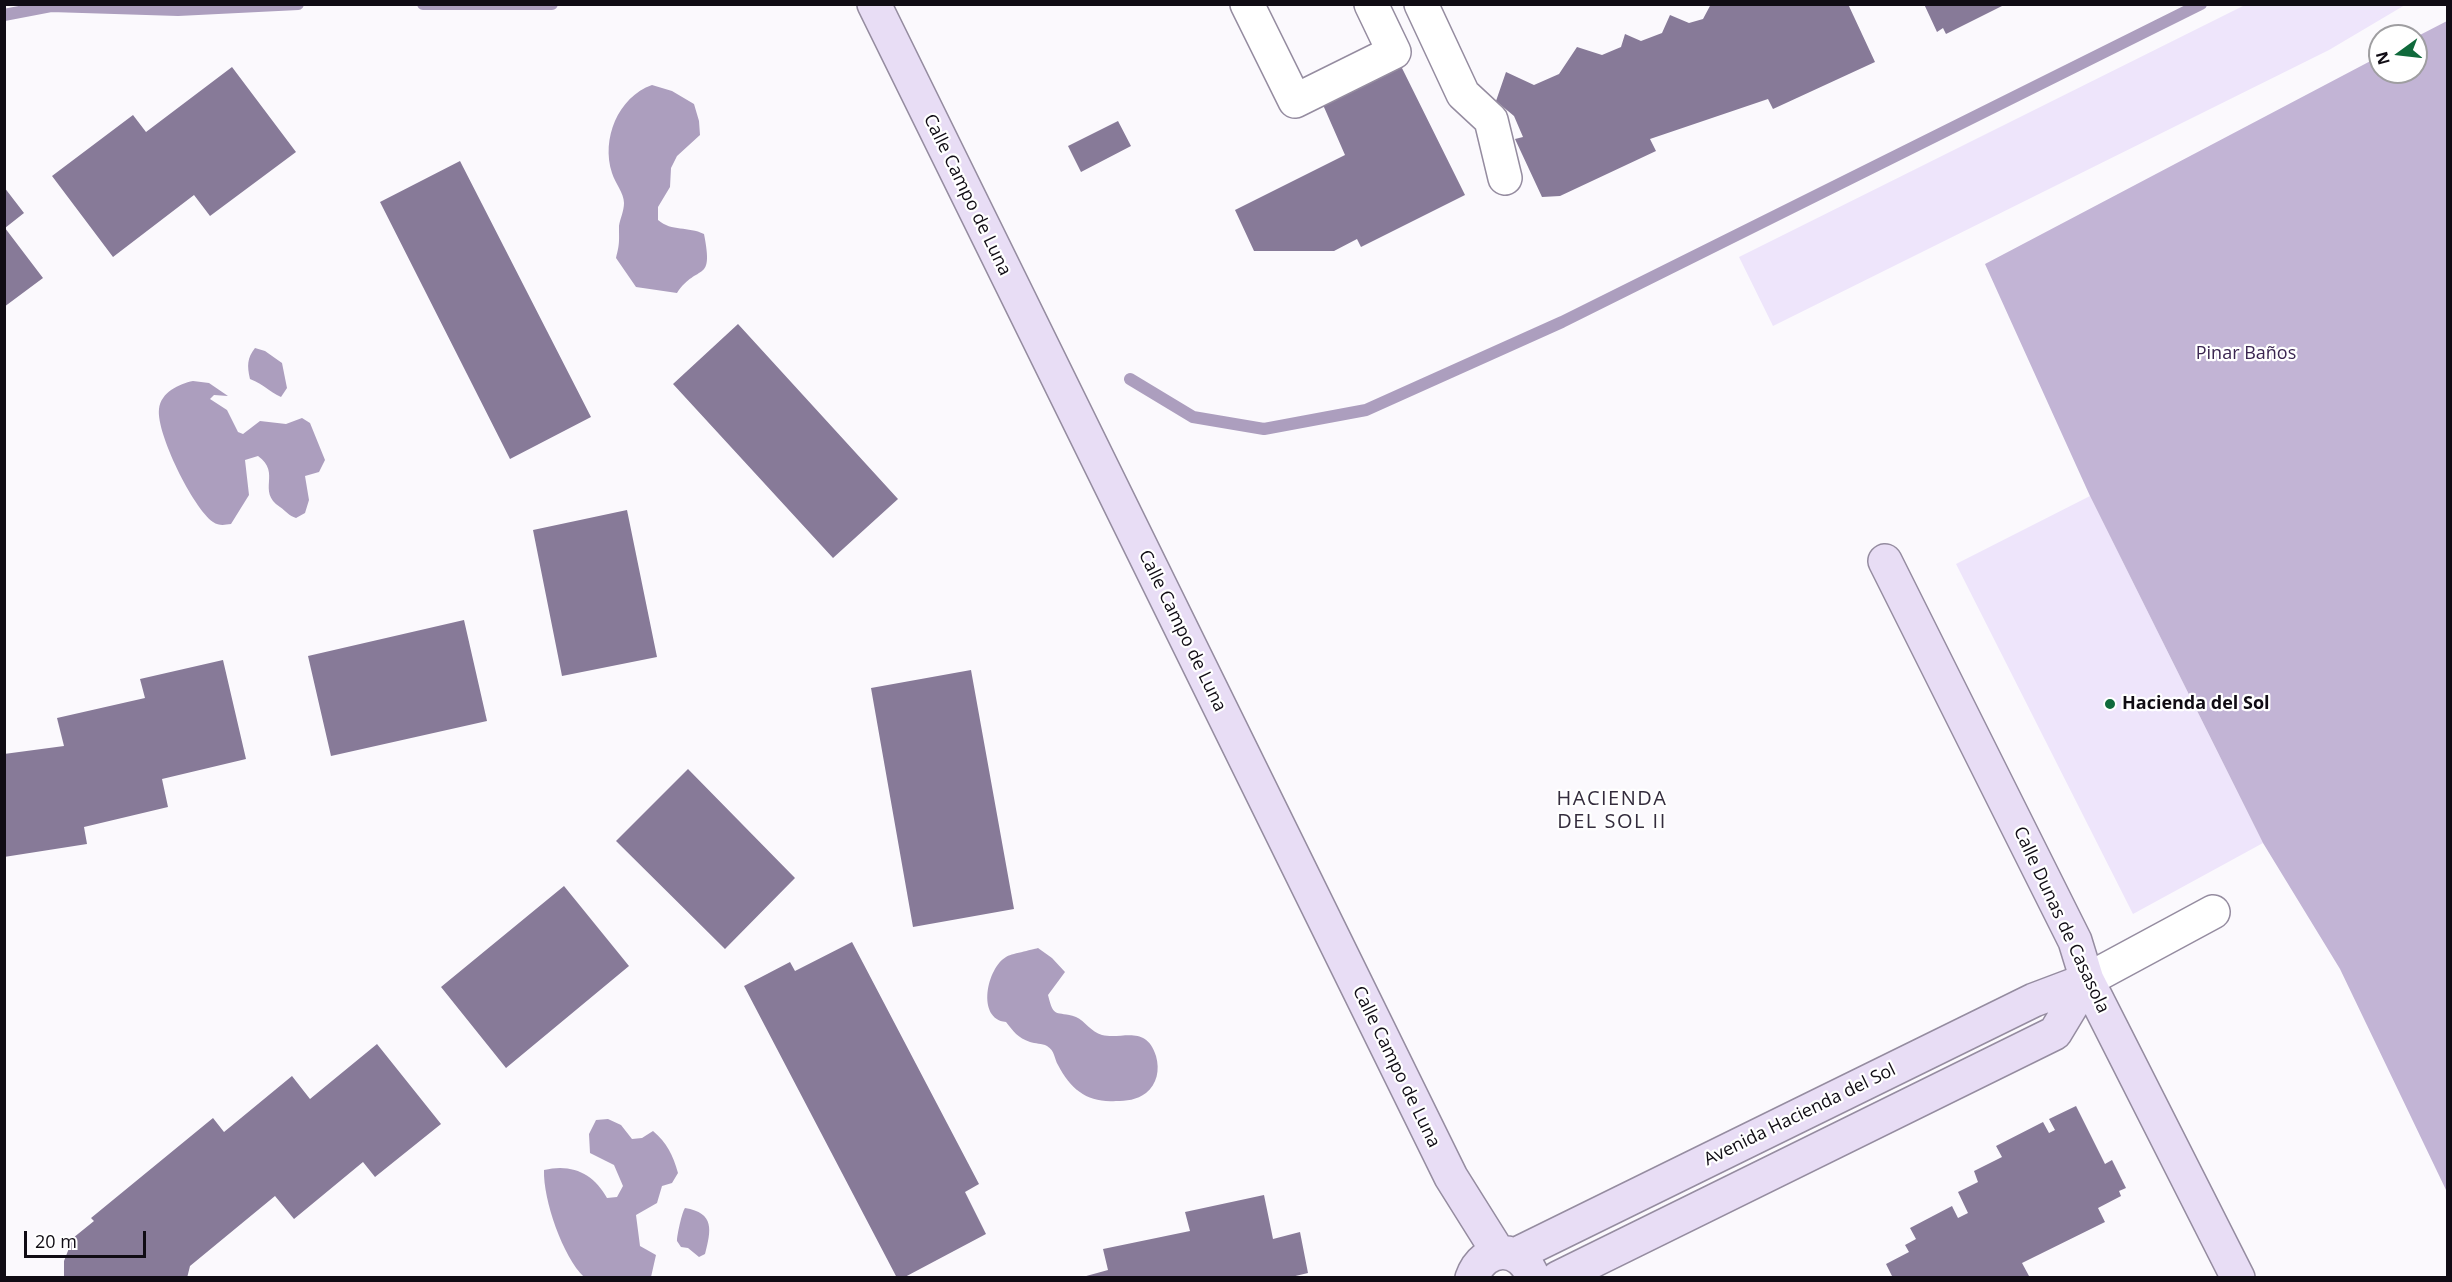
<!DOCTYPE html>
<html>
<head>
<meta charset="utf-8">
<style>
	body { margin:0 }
	#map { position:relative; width:2452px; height:1282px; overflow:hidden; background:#fbf9fd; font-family:"Open Sans",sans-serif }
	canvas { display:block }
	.frame { position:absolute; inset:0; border:6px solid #100c14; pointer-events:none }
	.north { position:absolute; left:2368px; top:24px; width:60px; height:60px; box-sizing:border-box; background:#fff; border:2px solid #9f9ea1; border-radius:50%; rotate:255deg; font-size:16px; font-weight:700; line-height:24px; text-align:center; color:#100c14 }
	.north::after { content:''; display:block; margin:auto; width:21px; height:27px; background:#106a3c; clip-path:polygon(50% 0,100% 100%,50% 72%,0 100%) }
	.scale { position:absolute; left:24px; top:1231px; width:122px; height:27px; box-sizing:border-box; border:3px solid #100c14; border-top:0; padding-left:8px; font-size:18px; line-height:21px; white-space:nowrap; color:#100c14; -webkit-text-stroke:4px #fff; paint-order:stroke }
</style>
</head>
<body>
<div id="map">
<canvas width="2452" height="1282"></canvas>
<div class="frame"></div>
<div class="north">N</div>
<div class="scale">20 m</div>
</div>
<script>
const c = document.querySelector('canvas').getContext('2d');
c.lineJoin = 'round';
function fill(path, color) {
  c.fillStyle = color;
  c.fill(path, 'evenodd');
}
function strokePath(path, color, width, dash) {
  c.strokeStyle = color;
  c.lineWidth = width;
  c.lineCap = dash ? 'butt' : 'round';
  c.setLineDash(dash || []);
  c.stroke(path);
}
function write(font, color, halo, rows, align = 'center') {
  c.font = font + ' "Open Sans",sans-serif';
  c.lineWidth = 4.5;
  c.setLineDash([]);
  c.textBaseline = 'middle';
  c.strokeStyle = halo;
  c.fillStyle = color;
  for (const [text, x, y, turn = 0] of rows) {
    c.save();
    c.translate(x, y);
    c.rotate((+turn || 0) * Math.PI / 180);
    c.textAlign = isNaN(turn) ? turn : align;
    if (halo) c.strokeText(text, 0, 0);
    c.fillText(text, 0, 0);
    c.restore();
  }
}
const green = new Path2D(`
	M 2247,4 L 2405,5 L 2329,50 L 1773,326 L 1739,257 Z
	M 2090,496 L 2263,843 L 2133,914 L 1956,564 Z`);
const forest = new Path2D(`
	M 2447,21 L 2447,1192 L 2340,969 L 2263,843 L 2090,496 L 1985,264 L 2380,56 L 2380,72 L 2416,72 L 2416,37 Z`);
const water = new Path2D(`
	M 652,85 L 672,91 L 694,104 L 699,121 L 700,135 L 677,156 L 671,168 L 670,187 L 658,207 L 658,220 C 672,232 688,226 704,234 C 714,285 698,262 677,293 L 636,287 L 616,258 C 620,243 619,241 619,226 C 620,219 624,211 624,203 C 624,193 615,183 612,173 C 601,139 618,97 652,85 Z
	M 255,348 L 265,351 L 282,363 L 287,388 L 281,397 C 268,391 265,385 250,379 C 247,366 247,358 255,348 Z
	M 193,381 L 209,383 L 228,396 L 214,395 L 210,399 L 227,410 L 238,432 L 243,434 L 260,421 L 286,424 L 302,418 L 310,423 L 325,460 L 319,472 L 305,476 L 309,500 L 305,513 L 296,518 C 289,516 286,511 280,507 C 256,491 282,473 258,456 L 245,460 L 249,495 L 231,524 C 224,525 219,526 213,522 C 193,508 156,433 159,409 C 161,392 179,384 193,381 Z
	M 1038,948 L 1052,958 L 1065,972 L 1048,995 C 1054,1020 1056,1010 1076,1017 C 1085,1021 1091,1032 1102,1035 C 1122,1040 1146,1024 1156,1056 C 1160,1070 1157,1084 1146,1093 C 1137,1100 1126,1101 1116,1101 C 1088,1103 1071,1090 1058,1065 C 1054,1058 1055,1051 1047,1046 C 1042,1043 1035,1044 1030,1042 C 1018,1038 1013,1031 1006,1022 C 976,1019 987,968 1006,957 C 1010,954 1032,950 1038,948 Z
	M 608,1119 L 621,1125 L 632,1139 L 642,1138 L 653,1131 C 667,1143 673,1155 678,1173 L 672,1183 L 662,1186 L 657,1203 L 636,1215 L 640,1246 L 656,1255 L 651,1277 L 584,1277 C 563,1257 543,1200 544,1170 C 572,1163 594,1174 607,1198 L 617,1197 L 623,1186 L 614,1165 L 590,1153 L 589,1134 L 596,1120 Z
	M 685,1208 C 715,1213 711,1230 705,1254 L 699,1257 L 688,1248 L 681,1247 L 677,1241 C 677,1235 682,1212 685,1208 Z`);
const stream = new Path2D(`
	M 423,4 L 552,4
	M 4,15 L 51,6 L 178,10 L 298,4
	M 1130,379 L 1193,417 L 1264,429 L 1366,410 L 1562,322 L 2201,4`);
const building = new Path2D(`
	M 1711,4 L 1848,4 L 1875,62 L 1773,109 L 1768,99 L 1650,139 L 1656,151 L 1560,196 L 1542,197 L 1515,139 L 1523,137 L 1514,116 L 1496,101 L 1506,72 L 1534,85 L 1559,74 L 1577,47 L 1602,55 L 1621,47 L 1625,34 L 1641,41 L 1662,33 L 1670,15 L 1689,23 L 1703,19 Z
	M 1924,4 L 2006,4 L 1946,34 L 1943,28 L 1937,32 Z
	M 1398,60 L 1465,195 L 1361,247 L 1357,239 L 1334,251 L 1254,251 L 1235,210 L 1345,155 L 1320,98 Z
	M 232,67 L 296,152 L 210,216 L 194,195 L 113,257 L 52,176 L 133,115 L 146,132 Z
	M 1118,121 L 1131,146 L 1081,172 L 1068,146 Z
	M 460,161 L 591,417 L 510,459 L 380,202 Z
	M 4,187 L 24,213 L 5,228 L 43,278 L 4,307 Z
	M 738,324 L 898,499 L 833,558 L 673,384 Z
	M 627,510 L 657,657 L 562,676 L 533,530 Z
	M 464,620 L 487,721 L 331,756 L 308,656 Z
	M 223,660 L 246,759 L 162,779 L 168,807 L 84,827 L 87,844 L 4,857 L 4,754 L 64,746 L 57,718 L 145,698 L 140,679 Z
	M 971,670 L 1014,909 L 913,927 L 871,688 Z
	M 688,769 L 795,878 L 725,949 L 616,841 Z
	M 564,886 L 629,966 L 506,1068 L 441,987 Z
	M 852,942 L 979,1184 L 965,1192 L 986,1234 L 903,1278 L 897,1278 L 744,986 L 790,962 L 795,971 Z
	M 377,1044 L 441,1124 L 375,1177 L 363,1162 L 294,1219 L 275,1196 L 190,1266 L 187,1278 L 64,1278 L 64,1261 L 73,1238 L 94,1221 L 91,1218 L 213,1118 L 224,1132 L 292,1076 L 310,1099 Z
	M 2076,1106 L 2105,1164 L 2112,1160 L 2126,1188 L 2119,1191 L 2121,1196 L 2098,1208 L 2105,1222 L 2022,1263 L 2029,1276 L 2026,1278 L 1893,1278 L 1886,1264 L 1909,1252 L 1905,1245 L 1916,1239 L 1910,1228 L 1952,1206 L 1958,1218 L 1968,1213 L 1958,1192 L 1978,1182 L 1974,1171 L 2002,1157 L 1996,1146 L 2043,1122 L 2049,1133 L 2055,1130 L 2049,1119 Z
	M 1264,1195 L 1273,1239 L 1300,1232 L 1308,1273 L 1287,1278 L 1079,1278 L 1108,1270 L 1103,1249 L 1190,1231 L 1185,1212 Z`);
const street = new Path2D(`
	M 1247,4 L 1295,101 L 1394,52 L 1371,4
	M 1421,4 L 1463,94 L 1491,120 L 1505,178
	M 2087,980 L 2213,912`);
const secondary = new Path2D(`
	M 874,4 L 1451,1177 L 1498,1252
	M 1885,561 L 2075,941 L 2087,980 L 2238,1278
	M 1515,1255 L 2034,1000 L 2087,980
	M 1472,1278 C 1484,1244 1522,1244 1533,1278
	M 1558,1278 L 2055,1033 L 2087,980`);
const markers = [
	[2110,704,6,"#106a3c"]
];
const streetNames = [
	["Calle Campo de Luna",967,195,64],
	["Calle Campo de Luna",1182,631,64],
	["Calle Dunas de Casasola",2061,920,65],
	["Calle Campo de Luna",1396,1067,64],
	["Avenida Hacienda del Sol",1800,1115,-26]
];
const parkNames = [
	["Pinar Baños",2246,354]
];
const poiNames = [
	["Hacienda del Sol",2122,704]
];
const neighbourhoodNames = [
	["HACIENDA",1612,799],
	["DEL SOL II",1612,822]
];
fill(green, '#eee5fb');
fill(forest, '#c2b4d5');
fill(water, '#ac9ebe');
strokePath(stream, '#ac9ebe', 12);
fill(building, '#877a98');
strokePath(street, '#958ca0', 36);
strokePath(secondary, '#958ca0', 36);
strokePath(street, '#fff', 33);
strokePath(secondary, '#e8ddf5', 33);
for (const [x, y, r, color] of markers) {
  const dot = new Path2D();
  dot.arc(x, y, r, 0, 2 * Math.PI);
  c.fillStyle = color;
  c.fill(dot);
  strokePath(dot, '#fff', 2);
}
write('18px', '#100c14', '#fff', streetNames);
write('18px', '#3b2651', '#fff', parkNames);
write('bold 18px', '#100c14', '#fff', poiNames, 'left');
c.letterSpacing = '1.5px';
write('20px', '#342c3d', '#fff', neighbourhoodNames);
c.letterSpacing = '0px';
</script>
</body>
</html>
